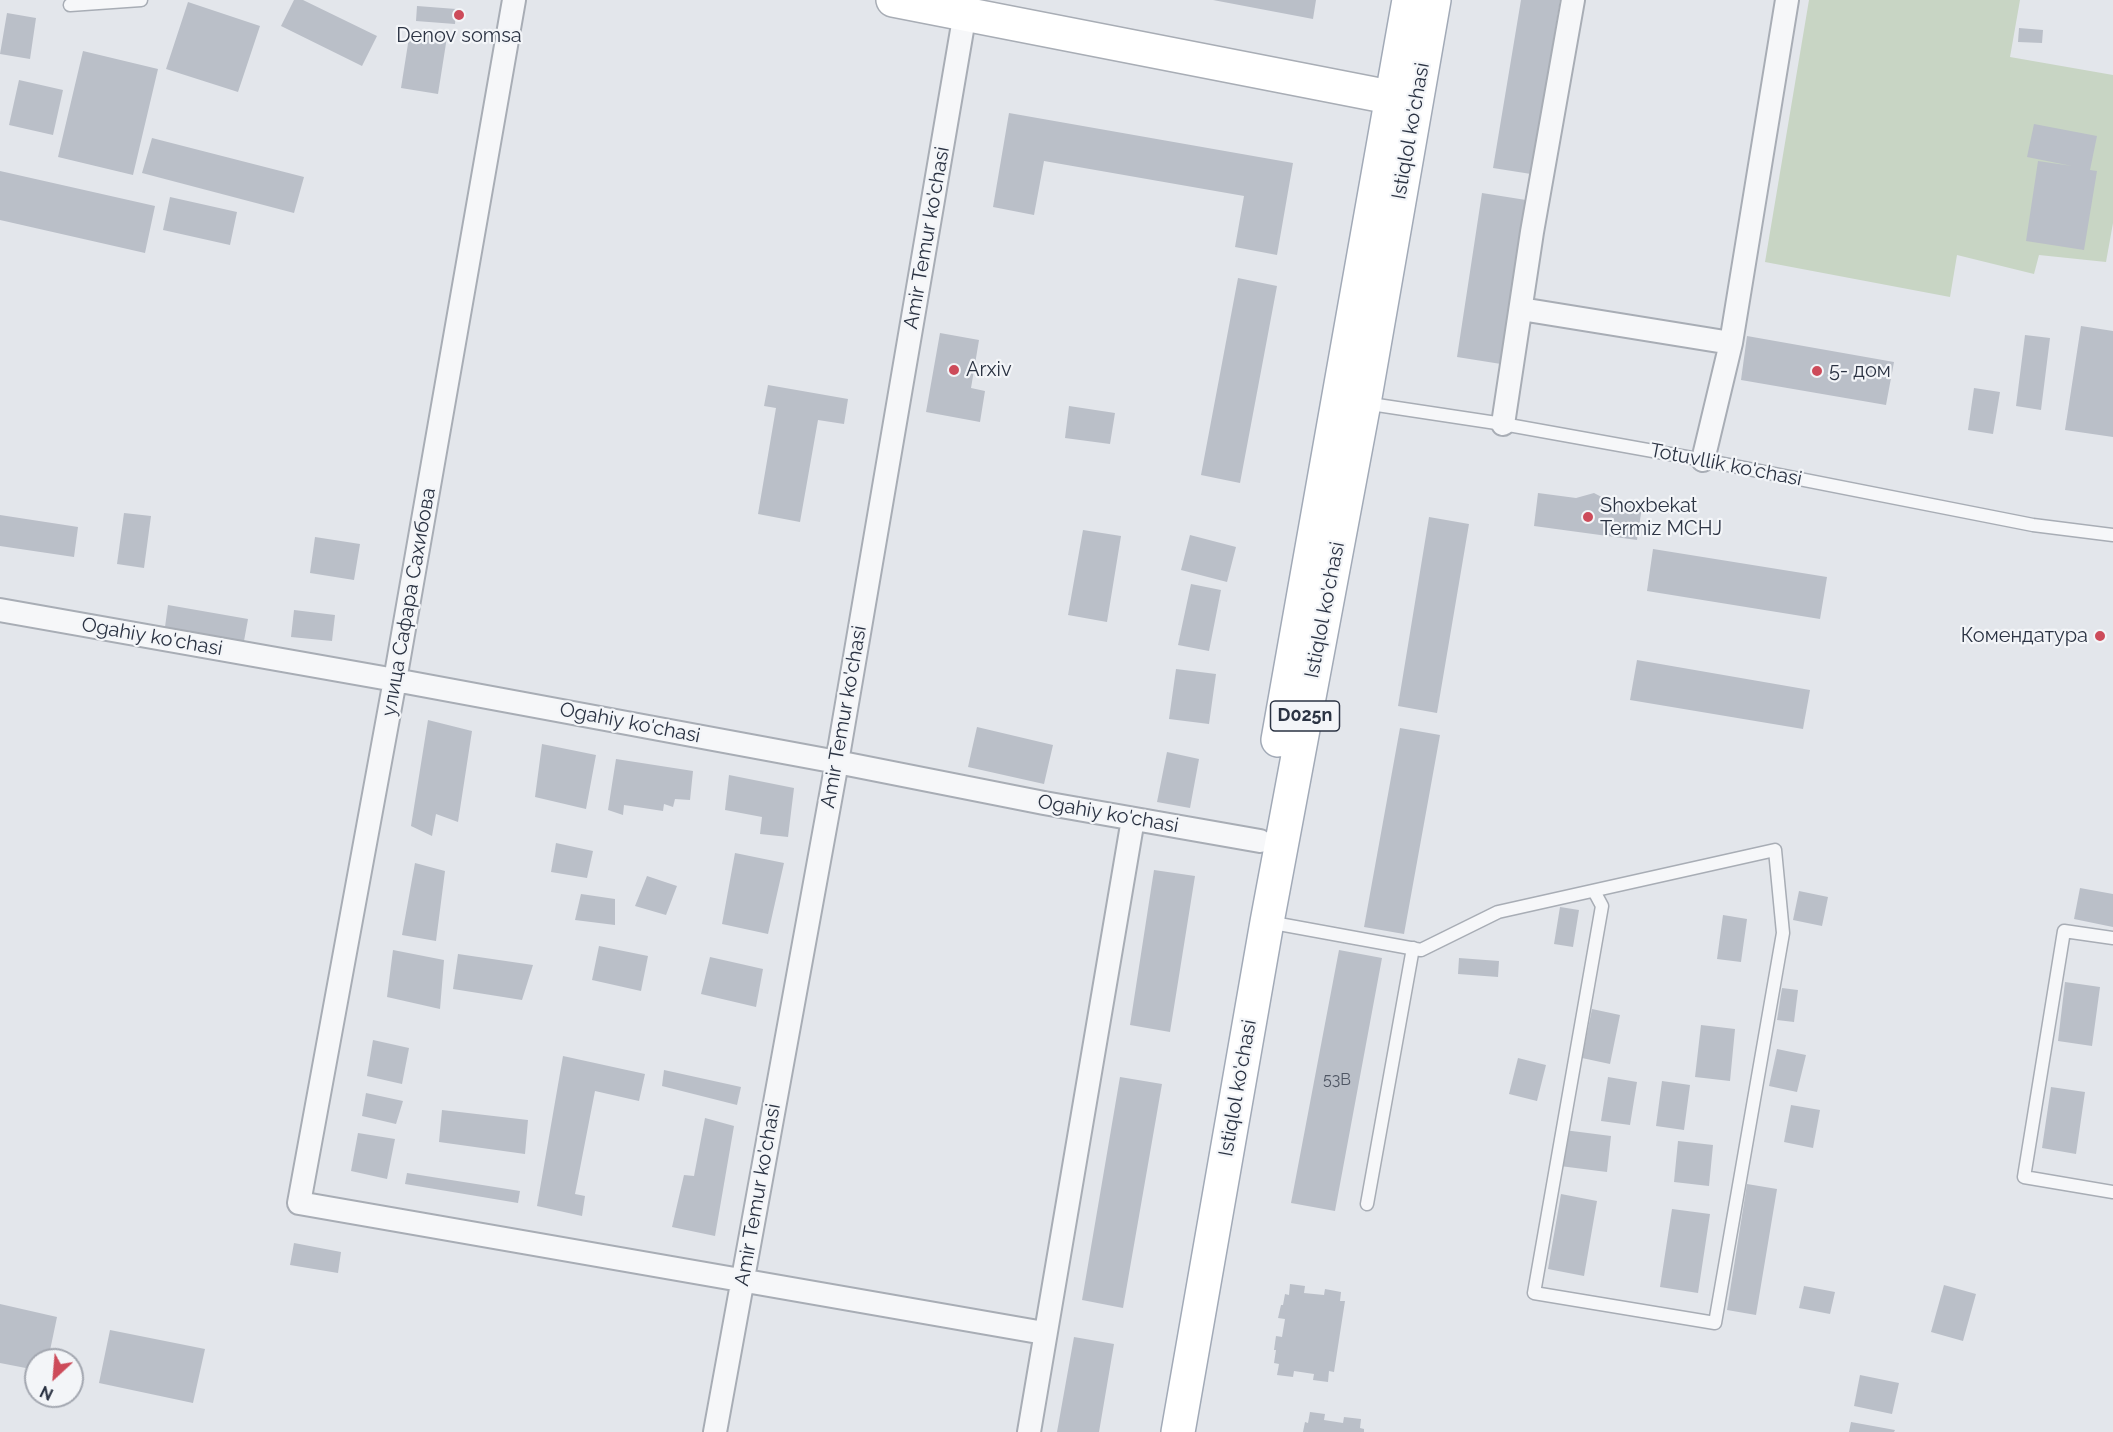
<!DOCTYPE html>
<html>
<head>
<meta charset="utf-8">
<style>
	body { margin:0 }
	#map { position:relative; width:2113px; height:1432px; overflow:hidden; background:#e3e6eb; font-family:Raleway,sans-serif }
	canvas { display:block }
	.north { position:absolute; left:24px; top:1348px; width:60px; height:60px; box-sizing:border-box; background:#f3f5f8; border:2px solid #a3a7b0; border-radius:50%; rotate:206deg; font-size:16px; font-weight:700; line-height:24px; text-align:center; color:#2b3343 }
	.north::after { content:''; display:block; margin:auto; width:21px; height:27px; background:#cd4b5a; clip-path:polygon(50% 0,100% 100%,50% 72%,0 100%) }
</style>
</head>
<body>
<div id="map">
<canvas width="2113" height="1432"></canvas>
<div class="north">N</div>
</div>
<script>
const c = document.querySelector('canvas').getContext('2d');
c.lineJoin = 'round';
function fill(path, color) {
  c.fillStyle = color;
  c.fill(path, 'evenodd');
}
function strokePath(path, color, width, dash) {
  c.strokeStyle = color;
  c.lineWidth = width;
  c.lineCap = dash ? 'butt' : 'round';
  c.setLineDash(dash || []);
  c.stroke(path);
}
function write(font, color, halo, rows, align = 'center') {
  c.font = font + ' Raleway,sans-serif';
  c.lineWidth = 4.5;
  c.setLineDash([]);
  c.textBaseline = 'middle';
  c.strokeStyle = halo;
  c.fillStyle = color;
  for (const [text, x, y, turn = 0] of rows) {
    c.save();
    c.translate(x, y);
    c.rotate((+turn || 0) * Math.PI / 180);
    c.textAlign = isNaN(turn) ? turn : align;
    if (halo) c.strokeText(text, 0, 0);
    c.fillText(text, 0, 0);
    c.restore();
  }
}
const green = new Path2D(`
	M 1809,0 L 2020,0 L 2010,57 L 2113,75 L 2113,223 L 2106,262 L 2039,255 L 2034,274 L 1957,255 L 1950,297 L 1765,262 Z`);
const building = new Path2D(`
	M 294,0 L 303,0 L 377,36 L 362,66 L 281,26 Z
	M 1213,0 L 1316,0 L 1313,19 Z
	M 1521,0 L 1560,0 L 1531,174 L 1493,168 Z
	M 188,2 L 260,26 L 238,92 L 166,69 Z
	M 417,6 L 456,9 L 455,24 L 416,21 Z
	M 7,13 L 36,18 L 30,59 L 0,54 Z
	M 2019,28 L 2043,30 L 2042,43 L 2018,42 Z
	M 410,31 L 447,37 L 438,94 L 401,88 Z
	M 83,51 L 158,69 L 133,175 L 58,157 Z
	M 19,80 L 63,90 L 53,135 L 9,125 Z
	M 1009,113 L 1293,163 L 1277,255 L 1235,247 L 1244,196 L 1044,161 L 1034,215 L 993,207 Z
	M 2034,124 L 2097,136 L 2090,170 L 2097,171 L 2084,250 L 2026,241 L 2038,161 L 2072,166 L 2027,157 Z
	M 152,138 L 304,177 L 294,213 L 142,173 Z
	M 0,171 L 155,206 L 145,253 L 0,220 Z
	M 1482,193 L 1526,200 L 1501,364 L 1457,357 Z
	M 170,197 L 237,212 L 230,245 L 163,230 Z
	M 1238,278 L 1277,286 L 1240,483 L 1201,475 Z
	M 2081,326 L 2113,331 L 2113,437 L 2065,430 Z
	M 940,333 L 979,340 L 971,388 L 985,391 L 980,422 L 926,412 Z
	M 2025,335 L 2050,338 L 2041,410 L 2016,406 Z
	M 1747,336 L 1894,362 L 1886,405 L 1741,380 Z
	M 768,385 L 848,399 L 844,424 L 818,420 L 800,522 L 758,514 L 776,408 L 764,406 Z
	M 1974,388 L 2000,392 L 1993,434 L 1968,430 Z
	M 1069,406 L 1115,413 L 1110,444 L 1065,438 Z
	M 1538,493 L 1576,498 L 1594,493 L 1615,504 L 1642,507 L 1637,540 L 1534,526 Z
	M 124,513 L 151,516 L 144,568 L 117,564 Z
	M 0,515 L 78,527 L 74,557 L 0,546 Z
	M 1429,517 L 1469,524 L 1437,713 L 1398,706 Z
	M 1083,530 L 1121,536 L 1107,622 L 1068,615 Z
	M 1190,535 L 1236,547 L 1227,582 L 1181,570 Z
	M 315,537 L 360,544 L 354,580 L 310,573 Z
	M 1653,549 L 1827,577 L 1820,619 L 1647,591 Z
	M 1191,584 L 1221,590 L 1209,651 L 1178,645 Z
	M 168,605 L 248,619 L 244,641 L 165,627 Z
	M 294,610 L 335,615 L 332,641 L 291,637 Z
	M 1637,660 L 1810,690 L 1803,729 L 1630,700 Z
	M 1176,669 L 1216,674 L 1209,724 L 1169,719 Z
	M 428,720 L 472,731 L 458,822 L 436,814 L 432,836 L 411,826 Z
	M 977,727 L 1053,745 L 1044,784 L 968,767 Z
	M 1400,728 L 1440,735 L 1404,934 L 1364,927 Z
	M 542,744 L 596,755 L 586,809 L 535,797 Z
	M 1167,752 L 1199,759 L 1190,808 L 1157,802 Z
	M 616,759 L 693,771 L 690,800 L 675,799 L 673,807 L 664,804 L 663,811 L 624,805 L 623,815 L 608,810 Z
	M 729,775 L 794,788 L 788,837 L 760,834 L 762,817 L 725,810 Z
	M 556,843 L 593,851 L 587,878 L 551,872 Z
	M 735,853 L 784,863 L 768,934 L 722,924 Z
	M 415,863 L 445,871 L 436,941 L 402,935 Z
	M 1154,870 L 1195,876 L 1170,1032 L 1130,1025 Z
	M 647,876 L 677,886 L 666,915 L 635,906 Z
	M 2080,888 L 2113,894 L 2113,927 L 2074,919 Z
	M 1799,891 L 1828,897 L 1822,926 L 1793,920 Z
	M 581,894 L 615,899 L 615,925 L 575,920 Z
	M 1560,907 L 1579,910 L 1573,947 L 1554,944 Z
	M 1723,915 L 1747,919 L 1741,962 L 1717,959 Z
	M 599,946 L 648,956 L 641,991 L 592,980 Z
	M 393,950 L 444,960 L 440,1009 L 387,997 Z
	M 1339,950 L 1382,958 L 1335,1211 L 1291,1203 Z
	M 458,954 L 533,965 L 522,1000 L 453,989 Z
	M 710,957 L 763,969 L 756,1007 L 701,994 Z
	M 1459,958 L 1499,961 L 1498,977 L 1458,974 Z
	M 2065,982 L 2100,987 L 2092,1046 L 2058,1041 Z
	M 1782,988 L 1798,990 L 1794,1022 L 1777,1020 Z
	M 1592,1009 L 1620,1015 L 1610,1064 L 1582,1058 Z
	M 1701,1025 L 1735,1029 L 1730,1081 L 1695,1077 Z
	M 373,1040 L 409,1048 L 402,1084 L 367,1076 Z
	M 1777,1049 L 1806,1055 L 1797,1092 L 1769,1086 Z
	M 563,1056 L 645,1074 L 639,1101 L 595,1091 L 575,1194 L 585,1196 L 582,1216 L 537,1206 Z
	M 1518,1058 L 1546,1065 L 1537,1101 L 1509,1094 Z
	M 664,1070 L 741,1087 L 737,1105 L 662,1086 Z
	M 1120,1077 L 1162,1084 L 1123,1308 L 1082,1300 Z
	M 1608,1077 L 1637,1082 L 1630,1125 L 1601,1121 Z
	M 1662,1081 L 1690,1085 L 1684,1130 L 1656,1126 Z
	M 2051,1087 L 2085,1092 L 2076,1154 L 2042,1148 Z
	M 366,1093 L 403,1101 L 396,1124 L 362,1116 Z
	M 1791,1105 L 1820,1110 L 1813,1148 L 1784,1142 Z
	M 442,1110 L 528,1120 L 525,1154 L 439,1142 Z
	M 705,1118 L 734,1126 L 715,1236 L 672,1227 L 684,1175 L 694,1176 Z
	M 1564,1130 L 1611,1136 L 1607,1172 L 1560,1166 Z
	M 358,1133 L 395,1139 L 387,1179 L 351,1171 Z
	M 1678,1141 L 1713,1145 L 1709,1186 L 1674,1182 Z
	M 407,1173 L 520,1191 L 518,1203 L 405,1184 Z
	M 1747,1184 L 1777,1189 L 1756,1315 L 1727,1310 Z
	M 1561,1194 L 1597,1201 L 1584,1276 L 1548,1269 Z
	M 1672,1209 L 1710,1214 L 1698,1293 L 1660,1287 Z
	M 294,1243 L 341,1252 L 338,1273 L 290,1265 Z
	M 1290,1284 L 1305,1286 L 1304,1293 L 1324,1295 L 1325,1289 L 1341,1292 L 1340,1301 L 1345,1301 L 1334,1372 L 1329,1371 L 1328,1382 L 1313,1380 L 1314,1374 L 1294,1371 L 1293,1377 L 1277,1375 L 1279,1364 L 1274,1363 L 1276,1350 L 1274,1350 L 1276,1336 L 1282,1337 L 1285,1319 L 1278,1318 L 1281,1305 L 1283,1305 L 1285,1294 L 1289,1295 Z
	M 1944,1285 L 1976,1294 L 1963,1341 L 1931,1332 Z
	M 1804,1286 L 1835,1292 L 1830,1314 L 1799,1308 Z
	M 0,1304 L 57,1317 L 48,1360 L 36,1360 L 36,1370 L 0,1363 Z
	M 110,1330 L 205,1349 L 193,1403 L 99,1383 Z
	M 1074,1337 L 1114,1344 L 1099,1432 L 1057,1432 Z
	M 1860,1375 L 1899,1383 L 1892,1414 L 1854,1406 Z
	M 1310,1412 L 1325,1414 L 1324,1420 L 1343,1423 L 1344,1417 L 1361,1419 L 1360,1428 L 1364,1429 L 1364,1432 L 1303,1432 L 1305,1422 L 1308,1423 Z
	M 1851,1422 L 1895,1430 L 1894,1432 L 1849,1432 Z`);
const lane = new Path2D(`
	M 70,5 L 141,0
	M 1364,403 L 1503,424 L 1703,460 L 2033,525 L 2113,535
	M 1268,922 L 1421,950 L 1498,912 L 1775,850 L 1783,933 L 1715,1323 L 1534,1293 L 1602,906 L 1594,891
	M 2113,938 L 2064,931 L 2024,1177 L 2113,1192
	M 1367,1204 L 1413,948`);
const street = new Path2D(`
	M 514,0 L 395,680 L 299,1203 L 1044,1333
	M 1521,309 L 1731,343
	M 1503,424 L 1532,232 L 1573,0
	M 1703,460 L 1731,343 L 1787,0
	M 0,610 L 395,680 L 837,762 L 1044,803 L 1260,841
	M 715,1432 L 837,762 L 967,1
	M 1029,1432 L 1133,819`);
const secondary = new Path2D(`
	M 893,0 L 1415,102`);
const primary = new Path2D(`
	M 1278,740 L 1409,0
	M 1178,1432 L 1267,922 L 1364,403 L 1434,0`);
const markers = [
	[459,15,6,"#cd4b5a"],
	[954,370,6,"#cd4b5a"],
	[1817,371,6,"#cd4b5a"],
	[1588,517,6,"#cd4b5a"],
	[2100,636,6,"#cd4b5a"]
];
const numberNames = [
	["53B",1337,1080]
];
const shields = [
	[1305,716,69]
];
const shieldNames = [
	["D025n",1305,716]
];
const poiNames = [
	["Denov somsa",459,36,"center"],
	["Arxiv",966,370],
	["5- дом",1829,371],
	["Shoxbekat",1600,506],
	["Termiz MCHJ",1600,529],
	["Комендатура",2088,636,"right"]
];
const streetNames = [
	["Istiqlol ko'chasi",1411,131,-80],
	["Amir Temur ko'chasi",927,238,-80],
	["Totuvllik ko'chasi",1726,465,11],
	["улица Сафара Сахибова",409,602,-80],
	["Istiqlol ko'chasi",1325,610,-79],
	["Ogahiy ko'chasi",152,637,10],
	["Amir Temur ko'chasi",844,717,-80],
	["Ogahiy ko'chasi",630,723,11],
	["Ogahiy ko'chasi",1108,814,10],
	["Istiqlol ko'chasi",1238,1088,-80],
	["Amir Temur ko'chasi",758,1195,-80]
];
fill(green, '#c8d5c4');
fill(building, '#babfc8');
strokePath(lane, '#a8adb5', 15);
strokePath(street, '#a8adb5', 26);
strokePath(secondary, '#a8adb5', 36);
strokePath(primary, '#a2aab7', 36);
strokePath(lane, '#f6f7f9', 12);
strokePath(street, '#f6f7f9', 22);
strokePath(secondary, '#fff', 33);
strokePath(primary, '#fff', 33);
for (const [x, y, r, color] of markers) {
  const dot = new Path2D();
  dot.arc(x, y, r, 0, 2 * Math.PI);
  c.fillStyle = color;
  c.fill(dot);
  strokePath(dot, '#f3f5f8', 2);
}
write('16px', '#4f5664', null, numberNames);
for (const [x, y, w] of shields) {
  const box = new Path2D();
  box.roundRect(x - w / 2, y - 15, w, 30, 4.5);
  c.fillStyle = '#f3f5f8';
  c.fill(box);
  strokePath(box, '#2b3343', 1.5);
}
write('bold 18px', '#2b3343', null, shieldNames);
write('20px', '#2b3343', '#f3f5f8', poiNames, 'left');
write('20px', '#2b3343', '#f3f5f8', streetNames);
</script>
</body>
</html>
